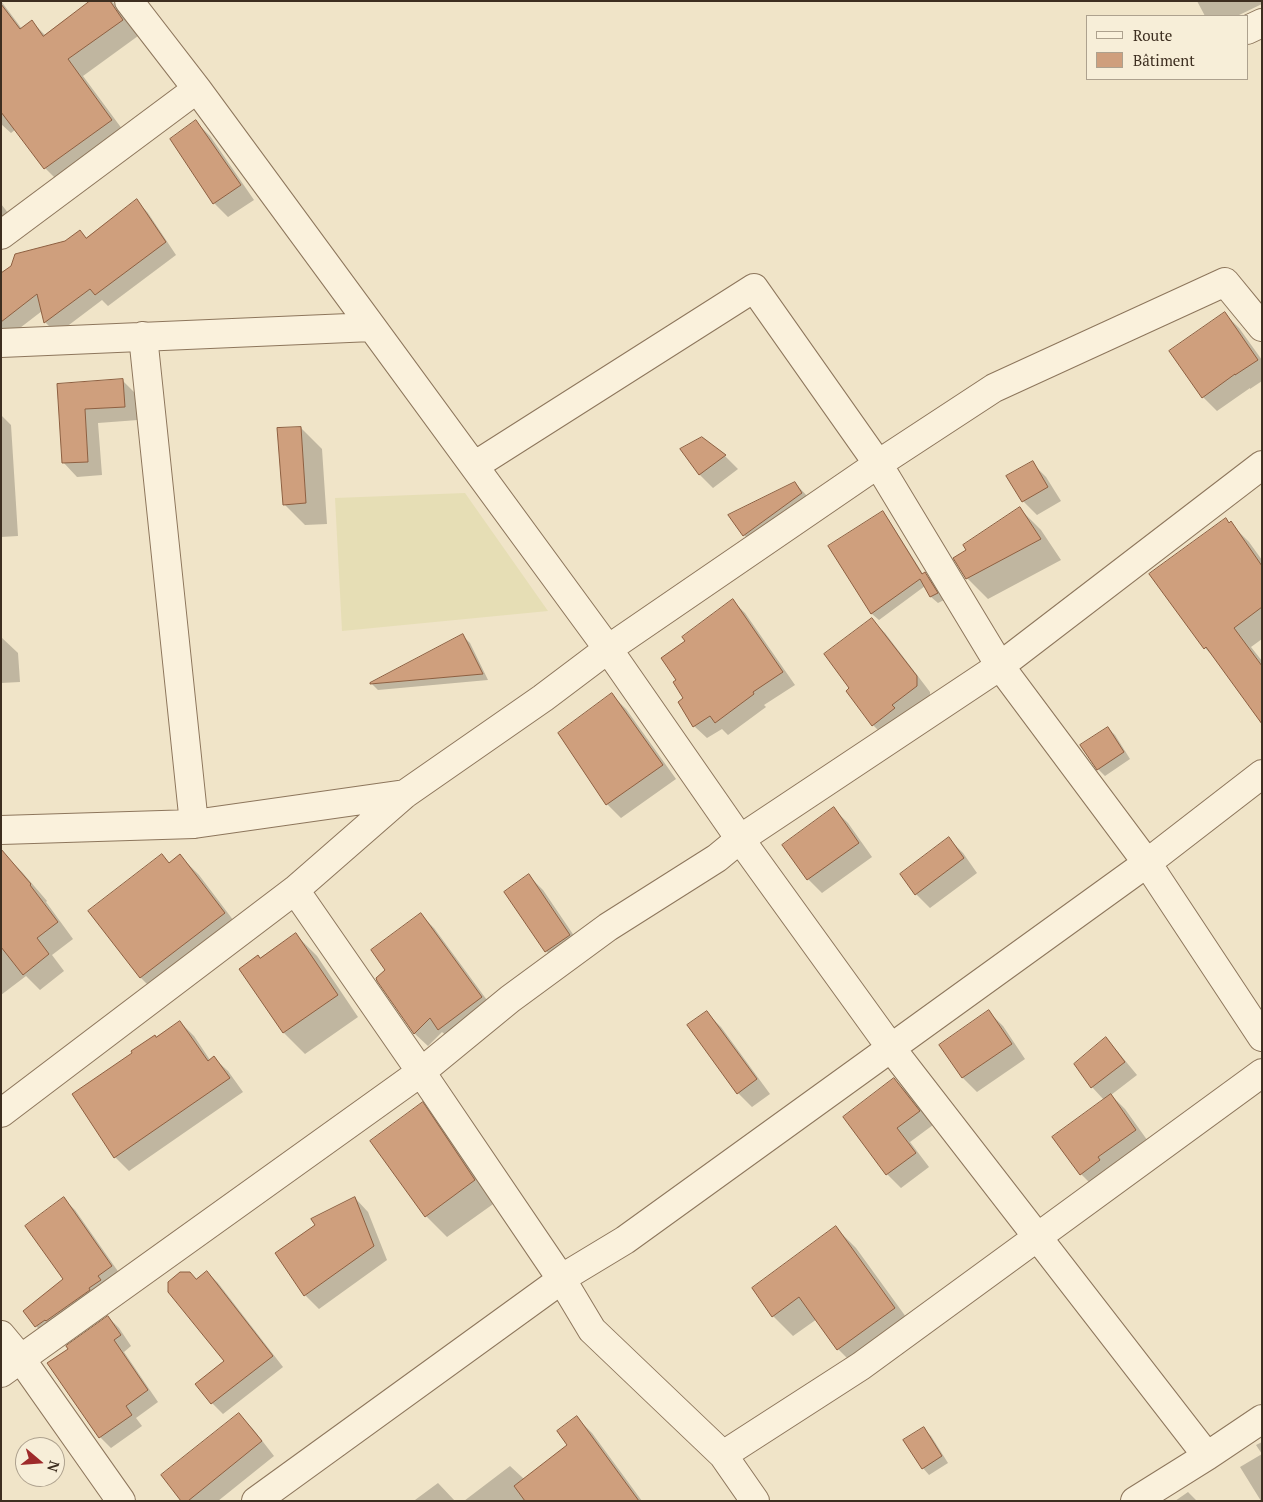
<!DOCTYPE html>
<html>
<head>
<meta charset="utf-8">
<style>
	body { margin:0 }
	#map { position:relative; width:1263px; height:1502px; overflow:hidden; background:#f0e4c8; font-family:"PT Serif",serif }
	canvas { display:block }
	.frame { position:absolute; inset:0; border:2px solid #3d2e20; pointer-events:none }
	.legend { position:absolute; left:1086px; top:15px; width:162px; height:65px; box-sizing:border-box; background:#f7eed8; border:1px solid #ada18e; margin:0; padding:6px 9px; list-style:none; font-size:15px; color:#3d2e20 }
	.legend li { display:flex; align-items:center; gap:10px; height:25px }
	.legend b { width:25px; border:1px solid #ada18e }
	.north { position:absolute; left:15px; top:1437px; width:50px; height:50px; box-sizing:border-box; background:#f7eed8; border:1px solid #ada18e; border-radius:50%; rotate:108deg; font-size:14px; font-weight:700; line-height:20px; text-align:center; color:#3d2e20 }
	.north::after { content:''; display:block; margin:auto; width:18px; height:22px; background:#9e2a2b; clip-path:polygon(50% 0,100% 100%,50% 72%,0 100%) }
</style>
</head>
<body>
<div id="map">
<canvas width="1263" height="1502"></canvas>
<div class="frame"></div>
<ul class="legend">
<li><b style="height:6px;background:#faf1dc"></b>Route</li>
<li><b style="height:14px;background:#cf9f7d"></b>Bâtiment</li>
</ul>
<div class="north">N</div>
</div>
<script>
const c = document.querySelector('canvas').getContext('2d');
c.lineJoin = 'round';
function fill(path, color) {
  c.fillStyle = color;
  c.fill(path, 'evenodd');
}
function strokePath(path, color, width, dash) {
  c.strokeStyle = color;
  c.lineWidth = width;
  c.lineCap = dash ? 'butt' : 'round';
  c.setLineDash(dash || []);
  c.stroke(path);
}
const farmland = new Path2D(`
	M 465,493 L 548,611 L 342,631 L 335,498 Z`);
const shadow = new Path2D(`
	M 1,1 L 22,29 L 32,22 L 46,36 L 92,1 L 111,1 L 120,9 L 138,36 L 83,76 L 128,137 L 62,185 L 45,168 L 16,129 L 11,133 L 1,124 Z
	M 1197,1 L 1262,1 L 1262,4 L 1237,16 L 1205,16 Z
	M 196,122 L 210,136 L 254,200 L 228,217 L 214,203 Z
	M 137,201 L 148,213 L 176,255 L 108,306 L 102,300 L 57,334 L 45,322 L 42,311 L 3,341 L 1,339 L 1,301 L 65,242 L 80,231 L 87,239 Z
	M 1,204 L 13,219 L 1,228 Z
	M 1225,314 L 1239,328 L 1262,360 L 1262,381 L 1250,389 L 1250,388 L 1217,411 L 1203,397 Z
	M 123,381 L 137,395 L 138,420 L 98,423 L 102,475 L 77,477 L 63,462 L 58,385 Z
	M 1,415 L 11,425 L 18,536 L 1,537 Z
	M 301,428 L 322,449 L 327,524 L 305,525 L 284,504 Z
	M 702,439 L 725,456 L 738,469 L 713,488 L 700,475 L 681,450 Z
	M 1032,463 L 1046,477 L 1061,501 L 1037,515 L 1023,501 Z
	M 795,483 L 808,497 L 758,549 L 744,535 L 730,516 Z
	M 1020,509 L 1041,530 L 1061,560 L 988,599 L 967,578 L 968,551 Z
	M 883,513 L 889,520 L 923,574 L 925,574 L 932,580 L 944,600 L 938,603 L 931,597 L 925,586 L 879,620 L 872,614 L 829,546 Z
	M 1230,523 L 1249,542 L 1262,560 L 1262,639 L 1251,647 L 1262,661 L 1262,722 L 1214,657 L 1205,648 L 1151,574 Z
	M 733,601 L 745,613 L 795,685 L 764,705 L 766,707 L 728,735 L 722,729 L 707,738 L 694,726 L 678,681 L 687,642 Z
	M 871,619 L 885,633 L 930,692 L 930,700 L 887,739 L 873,725 L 851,689 Z
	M 463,636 L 470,643 L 488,680 L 378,690 L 372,684 Z
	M 1,637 L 18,653 L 20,682 L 1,683 Z
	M 612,695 L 626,709 L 676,779 L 621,818 L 607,804 Z
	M 1108,728 L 1115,735 L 1130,759 L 1105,776 L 1098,769 Z
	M 834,809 L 848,823 L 872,857 L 822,893 L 808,879 Z
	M 949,839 L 963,853 L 977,873 L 930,908 L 916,894 L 901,874 Z
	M 6,856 L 22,872 L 47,901 L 46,902 L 73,939 L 52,955 L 64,971 L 40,990 L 26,976 L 1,995 L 1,860 Z
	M 180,856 L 199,875 L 243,933 L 160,997 L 141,978 L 90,911 L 170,864 Z
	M 529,876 L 543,890 L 583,949 L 560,965 L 546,951 Z
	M 421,915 L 434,928 L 495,1011 L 453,1042 L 442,1032 L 428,1046 L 414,1033 L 386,970 Z
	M 296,935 L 317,956 L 358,1017 L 305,1054 L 284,1033 L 240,969 L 261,959 Z
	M 989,1012 L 1003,1026 L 1025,1059 L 977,1092 L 963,1078 L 941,1045 Z
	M 707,1013 L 721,1027 L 770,1094 L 752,1107 L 738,1093 Z
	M 180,1022 L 194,1036 L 210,1060 L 214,1058 L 228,1071 L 243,1092 L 129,1171 L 115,1157 L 157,1038 Z
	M 1106,1039 L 1118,1052 L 1137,1075 L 1111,1095 L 1125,1109 L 1150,1144 L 1095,1188 L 1081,1174 L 1104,1100 L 1092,1087 L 1076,1064 Z
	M 894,1079 L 908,1093 L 933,1125 L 910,1142 L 929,1167 L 901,1188 L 887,1174 L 845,1117 Z
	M 423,1104 L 444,1125 L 496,1202 L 447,1237 L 426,1216 Z
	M 355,1198 L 368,1212 L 387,1260 L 319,1309 L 305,1295 L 276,1253 Z
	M 64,1199 L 75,1210 L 122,1277 L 47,1337 L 36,1326 L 64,1279 Z
	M 836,1228 L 856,1248 L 914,1328 L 858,1369 L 838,1349 L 817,1319 L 793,1336 L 773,1316 L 753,1288 Z
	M 207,1272 L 218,1283 L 283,1367 L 223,1414 L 212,1403 L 226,1361 L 197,1280 Z
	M 108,1317 L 119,1328 L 131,1346 L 124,1352 L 158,1402 L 136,1418 L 142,1426 L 111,1448 L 100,1437 L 70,1349 Z
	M 239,1415 L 253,1429 L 274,1456 L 218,1501 L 183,1501 Z
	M 577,1418 L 592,1433 L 642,1501 L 464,1501 L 510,1466 L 524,1479 L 569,1445 Z
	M 924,1429 L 931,1436 L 948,1463 L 929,1475 L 923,1468 Z
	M 1262,1442 L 1262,1501 L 1261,1501 L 1240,1467 L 1262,1454 L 1256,1445 Z
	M 438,1483 L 455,1501 L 416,1501 L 415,1500 Z
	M 1188,1492 L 1197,1501 L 1175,1501 Z`);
const building = new Path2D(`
	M 90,1 L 110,1 L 123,20 L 68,59 L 112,120 L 44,169 L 1,112 L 1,4 L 20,29 L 32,20 L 43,36 Z
	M 196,120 L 241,185 L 213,204 L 170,139 Z
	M 137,199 L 166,242 L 95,295 L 90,289 L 44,323 L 37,294 L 1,322 L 1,273 L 11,266 L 15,254 L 65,241 L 80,230 L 86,238 Z
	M 1225,312 L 1258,360 L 1235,375 L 1235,374 L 1202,398 L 1169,351 Z
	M 123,379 L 125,407 L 85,409 L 88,462 L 62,463 L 57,384 Z
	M 301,427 L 306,503 L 283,505 L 277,428 Z
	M 702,437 L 726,455 L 699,475 L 680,449 Z
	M 1033,461 L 1048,487 L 1022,502 L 1006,476 Z
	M 795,482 L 802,493 L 743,536 L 728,515 Z
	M 1020,507 L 1041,539 L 966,579 L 953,558 L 966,550 L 963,545 Z
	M 883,511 L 922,574 L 925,572 L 938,593 L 930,597 L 920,579 L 871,614 L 828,546 Z
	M 1226,518 L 1229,523 L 1231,521 L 1262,566 L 1262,607 L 1234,628 L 1262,666 L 1262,724 L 1206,647 L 1204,649 L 1149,574 Z
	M 733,599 L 783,672 L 753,692 L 754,694 L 715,723 L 710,716 L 693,727 L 678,702 L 683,698 L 673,682 L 676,680 L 661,658 L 685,641 L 682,637 Z
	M 872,618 L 917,676 L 917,686 L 892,705 L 895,708 L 872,726 L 846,691 L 849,688 L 824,654 Z
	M 463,634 L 483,674 L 370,684 L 370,683 Z
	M 612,693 L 663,765 L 606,805 L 558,733 Z
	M 1108,727 L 1124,752 L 1097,770 L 1080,745 Z
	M 834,807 L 859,843 L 807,880 L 782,845 Z
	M 949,837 L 964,858 L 915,895 L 900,874 Z
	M 1,849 L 31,884 L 30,885 L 58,922 L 37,938 L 49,954 L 23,975 L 1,947 Z
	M 162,854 L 169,863 L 180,854 L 225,913 L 140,978 L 88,911 Z
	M 529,874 L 570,935 L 545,952 L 504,892 Z
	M 421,913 L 482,997 L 438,1030 L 430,1018 L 414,1034 L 377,981 L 376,978 L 385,970 L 371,950 Z
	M 296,933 L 338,995 L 283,1033 L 239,969 L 258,955 L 260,958 Z
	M 989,1010 L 1012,1044 L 962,1078 L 939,1045 Z
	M 707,1011 L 757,1079 L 737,1094 L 687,1025 Z
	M 180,1021 L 208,1061 L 214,1056 L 230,1078 L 114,1158 L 72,1094 L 132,1053 L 131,1051 L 155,1035 L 156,1037 Z
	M 1106,1037 L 1125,1062 L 1091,1088 L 1074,1064 Z
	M 894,1078 L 920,1111 L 897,1128 L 916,1153 L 886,1175 L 843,1117 Z
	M 1111,1094 L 1136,1130 L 1098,1157 L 1100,1160 L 1080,1175 L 1052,1137 Z
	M 423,1102 L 475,1180 L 425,1217 L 370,1141 Z
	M 64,1197 L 112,1266 L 98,1276 L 101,1280 L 89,1288 L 90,1290 L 46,1321 L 45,1320 L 35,1327 L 23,1311 L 63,1279 L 25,1226 Z
	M 355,1197 L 374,1246 L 304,1296 L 275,1253 L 315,1225 L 311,1219 Z
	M 836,1226 L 895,1308 L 837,1350 L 799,1297 L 772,1317 L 752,1288 Z
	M 207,1271 L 273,1356 L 211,1404 L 195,1384 L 224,1361 L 168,1292 L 168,1282 L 180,1272 L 190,1272 L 196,1279 Z
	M 108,1316 L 121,1335 L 114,1340 L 148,1390 L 126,1406 L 132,1415 L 99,1438 L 47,1363 L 68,1349 L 66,1346 Z
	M 239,1413 L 262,1441 L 188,1501 L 181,1501 L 161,1475 Z
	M 577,1416 L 639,1501 L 525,1501 L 514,1486 L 567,1445 L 557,1431 Z
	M 924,1427 L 942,1456 L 922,1469 L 903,1440 Z`);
const minor = new Path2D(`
	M 129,1 L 197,89 L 372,327 L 608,649 L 740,839 L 891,1048 L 1207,1456
	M 1247,30 L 1262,23
	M 1,235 L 197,89
	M 143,336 L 194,824
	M 1,343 L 372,327
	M 474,466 L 754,288 L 878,464 L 1000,666 L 1147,863 L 1262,1037
	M 1,830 L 194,824 L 405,794
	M 295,890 L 421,1072 L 562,1280 L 592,1330 L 723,1455 L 755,1501
	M 1,1113 L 295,890 L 405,794 L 543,698 L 608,649 L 878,464 L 994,388 L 1225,282 L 1262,327
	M 1,1335 L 21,1359 L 121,1501
	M 1,1373 L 421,1072 L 510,999 L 608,927 L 717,858 L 740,839 L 1000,666 L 1262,465
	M 723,1455 L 861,1366 L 1262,1073
	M 256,1501 L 572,1272 L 625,1240 L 1147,863 L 1262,774
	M 1135,1501 L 1207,1456 L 1262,1419`);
fill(farmland, '#e6deb5');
fill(shadow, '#0003');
fill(building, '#cf9f7d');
strokePath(building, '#8d5f41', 1);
strokePath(minor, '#8d765c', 30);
strokePath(minor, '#faf1dc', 28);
</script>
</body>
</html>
